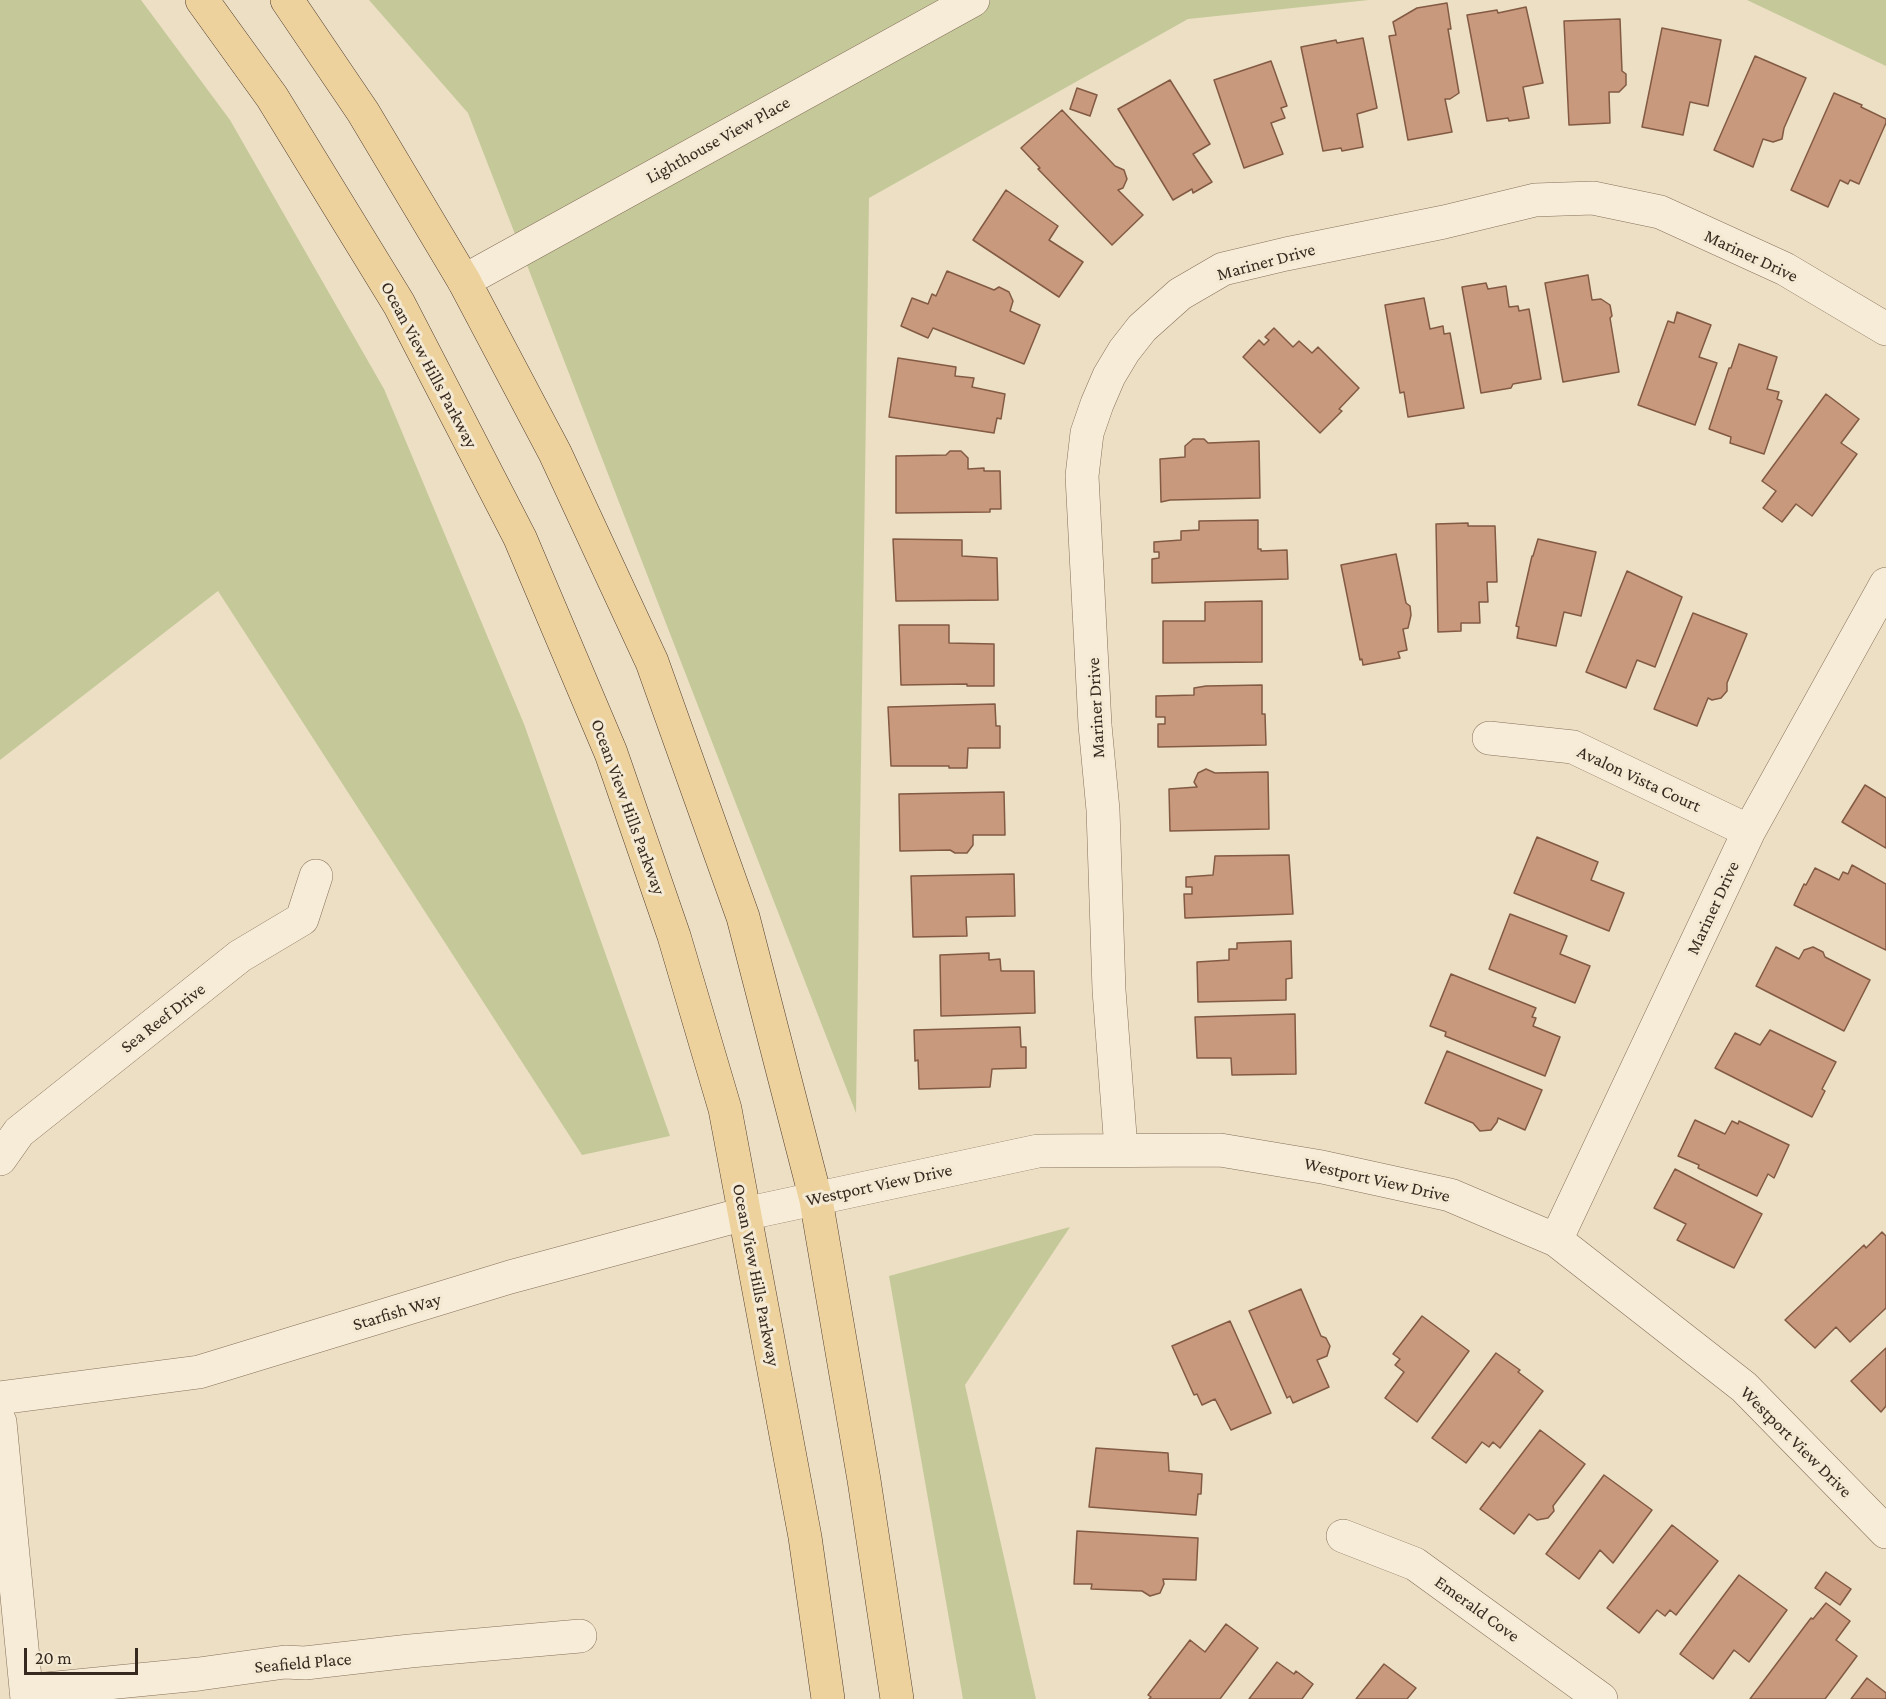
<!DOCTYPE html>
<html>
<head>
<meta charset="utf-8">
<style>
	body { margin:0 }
	#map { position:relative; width:1886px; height:1699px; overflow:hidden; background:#ecdfc4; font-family:"Crimson Pro",serif }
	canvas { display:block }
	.scale { position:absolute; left:24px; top:1648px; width:114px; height:27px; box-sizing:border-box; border:3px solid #36291f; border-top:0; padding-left:8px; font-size:18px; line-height:21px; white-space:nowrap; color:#36291f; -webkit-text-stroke:4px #f4e9d3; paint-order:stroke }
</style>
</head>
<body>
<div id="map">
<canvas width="1886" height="1699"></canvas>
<div class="scale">20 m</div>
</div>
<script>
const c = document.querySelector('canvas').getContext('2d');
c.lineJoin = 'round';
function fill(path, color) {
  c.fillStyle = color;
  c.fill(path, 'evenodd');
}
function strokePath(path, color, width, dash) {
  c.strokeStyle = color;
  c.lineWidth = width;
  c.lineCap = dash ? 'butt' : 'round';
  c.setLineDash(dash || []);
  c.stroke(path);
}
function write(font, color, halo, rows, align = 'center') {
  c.font = font + ' "Crimson Pro",serif';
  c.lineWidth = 6;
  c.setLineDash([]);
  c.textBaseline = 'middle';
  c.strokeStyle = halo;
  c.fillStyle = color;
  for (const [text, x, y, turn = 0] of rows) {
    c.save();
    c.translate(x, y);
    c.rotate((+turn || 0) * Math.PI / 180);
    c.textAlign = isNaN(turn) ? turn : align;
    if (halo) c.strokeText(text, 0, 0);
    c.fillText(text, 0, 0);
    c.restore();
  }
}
const green = new Path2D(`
	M 0,0 L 141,0 L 230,120 L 384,389 L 524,724 L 670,1136 L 582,1155 L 218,591 L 0,760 Z
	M 369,0 L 1369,0 L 1188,19 L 869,198 L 856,1113 L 468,113 Z
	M 1747,0 L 1886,0 L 1886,66 Z
	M 1070,1227 L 965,1385 L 1036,1699 L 963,1699 L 889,1276 Z`);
const building = new Path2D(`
	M 1447,3 L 1451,29 L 1448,29 L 1459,93 L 1450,99 L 1445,99 L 1452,132 L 1408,140 L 1389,36 L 1396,35 L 1393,22 L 1417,8 Z
	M 1526,7 L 1543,83 L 1523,87 L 1529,118 L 1509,121 L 1508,118 L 1487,121 L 1467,15 L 1497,10 L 1498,13 Z
	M 1620,19 L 1622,71 L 1626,74 L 1626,85 L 1619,92 L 1609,92 L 1610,123 L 1569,125 L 1564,21 Z
	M 1662,28 L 1721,40 L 1708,106 L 1690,102 L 1683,135 L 1642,127 Z
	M 1363,38 L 1377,108 L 1357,114 L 1363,147 L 1342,151 L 1341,148 L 1323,151 L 1301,47 L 1336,40 L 1337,43 Z
	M 1755,56 L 1806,78 L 1784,128 L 1782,139 L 1773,142 L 1763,139 L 1753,167 L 1714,150 Z
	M 1271,61 L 1287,106 L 1281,108 L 1285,118 L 1271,123 L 1283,154 L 1244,168 L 1214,80 Z
	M 1170,80 L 1210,144 L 1193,154 L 1212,182 L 1193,193 L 1192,189 L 1173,200 L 1118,109 Z
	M 1077,88 L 1097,95 L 1090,116 L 1070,109 Z
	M 1834,93 L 1862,105 L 1861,107 L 1886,119 L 1886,123 L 1859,184 L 1850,180 L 1848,184 L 1840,180 L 1828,207 L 1791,190 Z
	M 1062,110 L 1115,166 L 1124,170 L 1127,179 L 1123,188 L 1118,190 L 1143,215 L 1112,245 L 1038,169 L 1040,168 L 1021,148 Z
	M 1006,190 L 1058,226 L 1049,240 L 1083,262 L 1059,297 L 973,240 Z
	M 947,271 L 994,290 L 999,287 L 1009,292 L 1013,301 L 1010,311 L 1040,325 L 1024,364 L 933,328 L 928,338 L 901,326 L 912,298 L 928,304 L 932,294 L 936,296 Z
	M 1588,275 L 1592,300 L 1601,299 L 1610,305 L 1612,316 L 1610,318 L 1619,372 L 1563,382 L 1545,283 Z
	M 1486,283 L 1488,289 L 1506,286 L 1509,307 L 1518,306 L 1519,311 L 1529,309 L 1541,379 L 1513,384 L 1511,388 L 1481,393 L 1462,287 Z
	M 1424,298 L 1430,329 L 1443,326 L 1444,334 L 1450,333 L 1464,408 L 1408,417 L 1404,392 L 1400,393 L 1385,305 Z
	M 1677,312 L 1711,325 L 1699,357 L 1717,363 L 1695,425 L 1638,405 L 1668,321 L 1674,323 Z
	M 1274,328 L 1293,347 L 1299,341 L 1312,353 L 1318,347 L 1359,388 L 1339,409 L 1342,411 L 1320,433 L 1243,357 L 1259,340 L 1264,345 L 1269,340 L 1265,337 Z
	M 1739,344 L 1777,357 L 1767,389 L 1779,392 L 1777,399 L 1782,401 L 1764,454 L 1730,443 L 1731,437 L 1709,429 L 1729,368 L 1731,368 Z
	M 898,358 L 956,367 L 955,376 L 974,378 L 972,387 L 1005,394 L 1001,419 L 997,418 L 994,433 L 889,417 Z
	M 1826,394 L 1859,419 L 1841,443 L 1857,454 L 1812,516 L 1796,504 L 1782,522 L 1763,508 L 1776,491 L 1762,481 Z
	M 1193,439 L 1204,439 L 1208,443 L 1259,441 L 1260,498 L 1170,500 L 1161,502 L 1160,459 L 1185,457 L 1185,446 Z
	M 950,451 L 961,451 L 968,458 L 968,469 L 984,468 L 984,471 L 1000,471 L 1001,509 L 990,509 L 990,512 L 896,513 L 896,456 L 946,455 Z
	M 1258,520 L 1258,549 L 1261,549 L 1261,551 L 1287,550 L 1288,579 L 1152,583 L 1152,559 L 1159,558 L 1159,552 L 1154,552 L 1154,542 L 1181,540 L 1181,531 L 1199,530 L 1199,521 Z
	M 1468,523 L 1468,526 L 1495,526 L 1497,582 L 1487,582 L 1488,602 L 1479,602 L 1480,623 L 1461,623 L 1461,631 L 1438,632 L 1436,524 Z
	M 893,539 L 962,540 L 962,556 L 997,558 L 998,600 L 896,601 Z
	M 1538,539 L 1596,552 L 1581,616 L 1564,612 L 1556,646 L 1517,638 L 1519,627 L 1516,626 L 1532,556 L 1533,556 Z
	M 1396,554 L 1406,603 L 1410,606 L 1411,615 L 1408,628 L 1403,629 L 1407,650 L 1398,652 L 1400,658 L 1363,665 L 1362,659 L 1360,660 L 1341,565 Z
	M 1627,571 L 1682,597 L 1655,667 L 1637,660 L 1626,688 L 1586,672 Z
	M 1262,601 L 1262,662 L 1163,663 L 1163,621 L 1205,621 L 1205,602 Z
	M 1693,613 L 1747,634 L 1727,683 L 1727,691 L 1721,698 L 1712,700 L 1708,698 L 1697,726 L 1654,709 Z
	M 899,625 L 949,625 L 949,643 L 994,644 L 994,686 L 967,686 L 967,684 L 901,685 Z
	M 1262,685 L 1262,714 L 1265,714 L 1266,745 L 1158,747 L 1158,724 L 1165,724 L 1165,717 L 1156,717 L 1156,696 L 1194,695 L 1194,688 L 1206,686 Z
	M 995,704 L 996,726 L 1000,726 L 1000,748 L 968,748 L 967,768 L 949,768 L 949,766 L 891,766 L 888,707 Z
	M 1206,769 L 1215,773 L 1268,772 L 1269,829 L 1170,831 L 1169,789 L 1197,787 L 1194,782 L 1198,773 Z
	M 1865,785 L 1886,798 L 1886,848 L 1842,822 Z
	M 1004,792 L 1005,835 L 973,835 L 973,845 L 967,853 L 955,853 L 950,850 L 900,851 L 899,794 Z
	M 1537,837 L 1598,862 L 1591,880 L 1624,893 L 1609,931 L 1514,893 Z
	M 1289,855 L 1293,914 L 1185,918 L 1184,894 L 1192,894 L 1192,887 L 1186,887 L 1186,877 L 1213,875 L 1215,856 Z
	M 1852,865 L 1886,884 L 1886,950 L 1794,905 L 1804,884 L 1806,885 L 1815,868 L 1839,880 L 1843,872 L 1848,874 Z
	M 1014,874 L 1015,916 L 966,917 L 967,936 L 913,937 L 911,876 Z
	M 1510,914 L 1567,936 L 1560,954 L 1590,966 L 1575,1003 L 1489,969 Z
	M 1291,941 L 1292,978 L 1286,979 L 1286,1000 L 1198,1002 L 1197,962 L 1229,960 L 1229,949 L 1237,949 L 1237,943 Z
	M 1776,947 L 1799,959 L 1804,950 L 1813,947 L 1823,952 L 1825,957 L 1870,980 L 1844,1031 L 1756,986 Z
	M 989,953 L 989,960 L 1000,959 L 1001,971 L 1034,971 L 1035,1013 L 941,1016 L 940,955 Z
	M 1451,974 L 1536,1008 L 1532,1017 L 1536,1018 L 1533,1026 L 1560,1037 L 1545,1076 L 1445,1036 L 1446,1032 L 1430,1026 Z
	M 1295,1014 L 1296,1074 L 1232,1075 L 1231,1058 L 1197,1058 L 1195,1017 Z
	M 1020,1027 L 1021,1047 L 1026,1047 L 1026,1068 L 992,1069 L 990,1087 L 919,1089 L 918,1060 L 915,1061 L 914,1030 Z
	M 1770,1030 L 1836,1062 L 1822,1089 L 1825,1091 L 1812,1117 L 1715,1068 L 1735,1033 L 1760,1045 Z
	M 1447,1051 L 1542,1090 L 1525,1130 L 1498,1118 L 1497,1122 L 1491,1130 L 1480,1131 L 1473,1123 L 1425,1103 Z
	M 1695,1120 L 1725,1134 L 1732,1121 L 1738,1124 L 1739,1121 L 1789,1145 L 1774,1178 L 1768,1174 L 1757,1196 L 1698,1168 L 1699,1165 L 1678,1156 Z
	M 1675,1169 L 1762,1214 L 1734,1268 L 1677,1240 L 1686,1224 L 1654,1208 Z
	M 1882,1232 L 1886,1236 L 1886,1308 L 1850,1342 L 1836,1327 L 1815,1348 L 1785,1320 L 1864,1245 L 1866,1248 Z
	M 1301,1289 L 1321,1336 L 1326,1338 L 1330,1346 L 1327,1356 L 1317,1360 L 1329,1387 L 1293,1403 L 1290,1396 L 1287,1398 L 1249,1311 Z
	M 1422,1316 L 1469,1351 L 1417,1422 L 1385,1398 L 1404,1372 L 1395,1365 L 1400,1359 L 1393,1354 Z
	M 1230,1321 L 1271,1413 L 1231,1430 L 1215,1399 L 1202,1405 L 1197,1394 L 1194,1395 L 1172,1346 Z
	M 1886,1348 L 1886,1406 L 1881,1412 L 1851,1381 Z
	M 1496,1353 L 1520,1370 L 1518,1372 L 1543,1391 L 1500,1448 L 1493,1442 L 1489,1447 L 1482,1442 L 1466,1463 L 1432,1438 Z
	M 1540,1430 L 1585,1464 L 1553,1506 L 1554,1511 L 1548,1518 L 1537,1520 L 1529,1514 L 1514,1534 L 1480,1509 Z
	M 1096,1448 L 1168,1453 L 1169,1471 L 1202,1474 L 1201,1494 L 1198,1494 L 1196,1515 L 1089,1507 Z
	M 1604,1475 L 1652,1510 L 1613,1563 L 1600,1550 L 1579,1579 L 1546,1554 Z
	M 1672,1525 L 1718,1561 L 1676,1615 L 1670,1610 L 1665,1616 L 1657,1610 L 1639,1633 L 1607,1608 Z
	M 1077,1531 L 1198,1538 L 1196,1580 L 1163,1579 L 1164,1584 L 1160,1593 L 1150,1596 L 1142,1591 L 1091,1589 L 1092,1584 L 1074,1584 Z
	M 1826,1572 L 1851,1589 L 1840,1605 L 1815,1588 Z
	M 1739,1575 L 1787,1610 L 1749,1662 L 1734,1650 L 1713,1679 L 1680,1654 Z
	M 1826,1603 L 1850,1621 L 1836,1640 L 1857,1656 L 1825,1699 L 1750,1699 L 1811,1618 L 1813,1619 Z
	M 1226,1624 L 1258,1648 L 1220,1699 L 1149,1699 L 1151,1697 L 1148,1695 L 1190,1640 L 1205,1652 Z
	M 1277,1662 L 1294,1674 L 1296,1671 L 1313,1684 L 1302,1699 L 1249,1699 Z
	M 1384,1664 L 1416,1688 L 1407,1699 L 1356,1699 Z
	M 1867,1678 L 1886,1693 L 1886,1699 L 1851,1699 Z`);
const minor = new Path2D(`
	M 464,281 L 973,0
	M 1489,738 L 1573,747 L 1749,831
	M 1121,1149 L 1109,990 L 1103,810 L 1095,725 L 1082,476 L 1087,433 L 1097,404 L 1109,376 L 1124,351 L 1142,328 L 1180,294 L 1223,269 L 1286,254 L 1444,222 L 1535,200 L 1593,198 L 1660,212 L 1785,269 L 1886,329
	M 0,1159 L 19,1132 L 240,956 L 302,919 L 316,876
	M 1556,1240 L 1749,831 L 1886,584
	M 0,1398 L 199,1372 L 510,1277 L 744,1214 L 1038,1151 L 1220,1150 L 1322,1167 L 1450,1195 L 1556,1240 L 1744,1387 L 1886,1532
	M 0,1422 L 27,1699
	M 1343,1536 L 1415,1564 L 1601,1699
	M 26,1691 L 199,1674 L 285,1662 L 305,1663 L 410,1651 L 580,1636`);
const major = new Path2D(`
	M 202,0 L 272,97 L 399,304 L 520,538 L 611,753 L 674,936 L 725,1109 L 805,1537 L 828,1699
	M 287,0 L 363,112 L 464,281 L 555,453 L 652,662 L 743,917 L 816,1200 L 864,1480 L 897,1699`);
const streetNames = [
	["Lighthouse View Place",718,140,-29],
	["Mariner Drive",1751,256,25],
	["Mariner Drive",1266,262,-15],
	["Ocean View Hills Parkway",429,365,62],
	["Mariner Drive",1096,708,-93],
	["Avalon Vista Court",1639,779,25],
	["Ocean View Hills Parkway",628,807,70],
	["Mariner Drive",1713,908,-65],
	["Sea Reef Drive",163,1018,-38],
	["Westport View Drive",1377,1180,13],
	["Westport View Drive",879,1185,-12],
	["Ocean View Hills Parkway",756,1275,79],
	["Starfish Way",397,1312,-17],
	["Westport View Drive",1796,1442,45],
	["Emerald Cove",1477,1609,36],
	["Seafield Place",303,1663,-5]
];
fill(green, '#c5c999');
fill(building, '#c8997c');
strokePath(building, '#835a43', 1.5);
strokePath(minor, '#86705c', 34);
strokePath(major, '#543f30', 34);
strokePath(minor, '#f7ecd7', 33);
strokePath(major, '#edd29e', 33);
write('18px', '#36291f', '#f4e9d3', streetNames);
</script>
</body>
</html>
